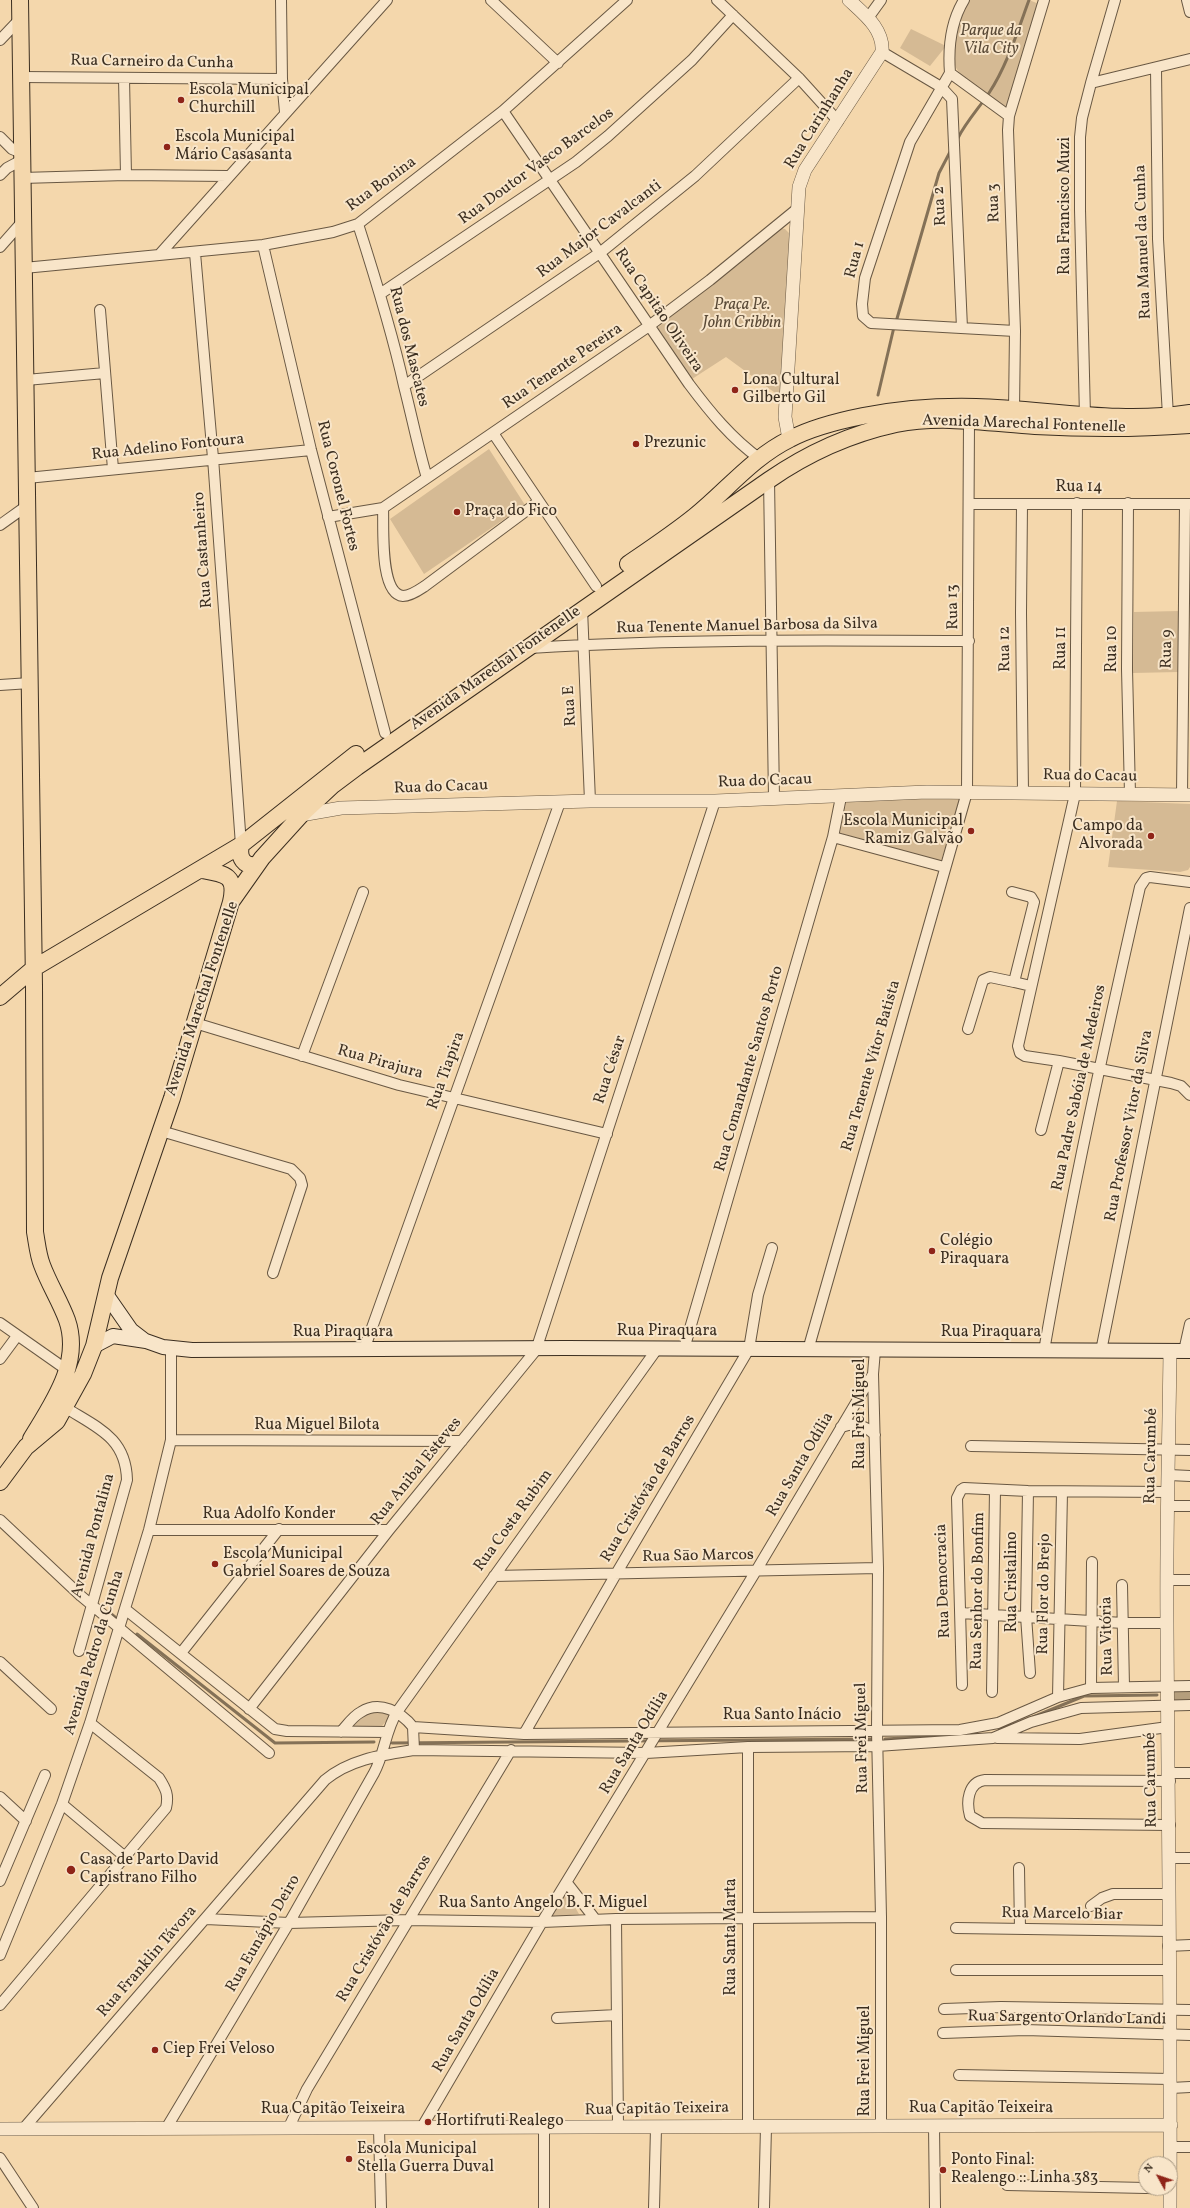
<!DOCTYPE html>
<html>
<head>
<meta charset="utf-8">
<style>
	body { margin:0 }
	#map { position:relative; width:1190px; height:2208px; overflow:hidden; background:#f4d7ac; font-family:Vollkorn,serif }
	canvas { display:block }
	.north { position:absolute; left:1138px; top:2156px; width:40px; height:40px; box-sizing:border-box; background:#f8e5c9; border:1px solid #ac9c85; border-radius:50%; rotate:310deg; font-size:11px; font-weight:700; line-height:16px; text-align:center; color:#3b2e20 }
	.north::after { content:''; display:block; margin:auto; width:14px; height:18px; background:#8f2418; clip-path:polygon(50% 0,100% 100%,50% 72%,0 100%) }
</style>
</head>
<body>
<div id="map">
<canvas width="1190" height="2208"></canvas>
<div class="north">N</div>
</div>
<script>
const ctx = document.querySelector('canvas').getContext('2d');
ctx.lineJoin = 'round';
function fillPath(path, color) { ctx.fillStyle = color; ctx.fill(path, 'evenodd'); }
function trace(path, color, width, dash) { ctx.strokeStyle = color; ctx.lineWidth = width; ctx.lineCap = dash ? 'butt' : 'round'; ctx.setLineDash(dash || []); ctx.stroke(path); }
function label(font, color, halo, rows, align = 'center') {
  ctx.font = font + ' Vollkorn,serif'; ctx.lineWidth = 4; ctx.setLineDash([]); ctx.textBaseline = 'middle'; ctx.strokeStyle = halo; ctx.fillStyle = color; for (const [text, x, y, turn = 0] of rows) {
    ctx.save(); ctx.translate(x, y); ctx.rotate((+turn || 0) * Math.PI / 180); ctx.textAlign = isNaN(turn) ? turn : align; if (halo) ctx.strokeText(text, 0, 0); ctx.fillText(text, 0, 0); ctx.restore();
  }
}
fillPath(new Path2D(`
	M 966,0 L 1029,0 L 1039,4 L 1007,112 C 993,101 961,82 955,65 C 947,45 957,18 966,0 Z
	M 911,29 L 946,46 L 930,66 L 900,48 Z
	M 776,227 L 785,229 L 792,236 L 782,398 L 726,357 L 692,379 L 655,330 Z
	M 489,449 L 525,505 L 424,574 L 390,519 Z
	M 1179,611 L 1178,672 L 1133,673 L 1134,612 Z
	M 961,796 L 941,861 L 840,833 L 847,799 Z
	M 1117,801 L 1190,804 L 1190,867 L 1188,870 L 1180,872 L 1108,867 Z
	M 379,1710 L 392,1714 L 382,1726 L 352,1728 C 358,1717 366,1711 379,1710 Z
	M 566,1892 L 579,1914 L 552,1917 Z`), '#d5ba94');
trace(new Path2D(`
	M 958,138 C 966,122 979,108 989,93 C 1007,66 1018,30 1029,0
	M 896,322 L 939,173 L 951,150
	M 878,395 L 894,327
	M 110,1613 L 115,1617
	M 137,1634 L 275,1743 L 374,1742
	M 1033,1717 L 1084,1696 L 1157,1695
	M 885,1739 L 977,1734
	M 392,1743 L 871,1739`), '#847157', 3);
trace(new Path2D(`
	M 1173,1694 L 1190,1694`), '#b59e7c', 17);
const minor = new Path2D(`
	M 281,0 L 282,79 L 285,112
	M 491,0 L 558,63
	M 717,0 L 799,78 L 838,121
	M 1187,0 L 1190,12
	M 868,18 L 881,0
	M 0,40 L 20,19
	M 882,52 L 941,87 L 952,99 L 962,328
	M 1156,68 L 1158,239 L 1168,416
	M 950,73 L 910,142 L 865,278 L 862,304 L 863,316 L 871,323 L 1015,331
	M 950,73 C 948,48 950,23 964,0
	M 950,73 L 1009,116
	M 21,77 L 282,79
	M 124,78 L 126,175
	M 1091,83 L 1190,59
	M 503,111 L 689,384 C 710,412 731,438 760,459
	M 0,137 L 12,149 L 22,153
	M 0,175 L 7,168 L 22,160
	M 22,178 L 126,175 L 228,176
	M 358,224 C 375,277 392,331 404,386 C 412,417 418,448 427,478
	M 263,245 L 311,450 L 385,733
	M 0,247 L 23,221
	M 195,253 L 213,458 L 241,845
	M 159,255 L 387,0
	M 24,268 L 263,245 L 333,232 L 358,224 L 503,111 L 627,0
	M 380,294 L 576,162 L 608,136 L 692,60 L 733,15
	M 100,310 L 113,469
	M 26,380 L 105,373
	M 404,386 L 601,252 L 695,176 L 799,78
	M 1014,410 L 1015,331 L 1008,130 L 1009,116 L 1044,0
	M 1085,416 L 1080,210 L 1080,137 L 1082,118 L 1091,83 L 1115,0
	M 493,433 L 596,586
	M 27,478 L 311,450
	M 769,480 L 774,798
	M 1128,503 L 1127,669 L 1130,794
	M 969,504 L 1190,504
	M 1022,504 L 1021,613 L 1023,793
	M 383,508 C 384,526 379,594 403,596 C 411,596 419,590 425,586 L 538,502
	M 328,517 L 383,508 L 649,326 L 710,280 L 797,209
	M 0,525 L 28,505
	M 582,609 L 590,801
	M 530,648 C 676,639 823,640 969,641
	M 0,685 L 30,683
	M 1182,795 L 1185,504
	M 833,837 L 944,867
	M 1012,892 L 1031,897 L 1034,902 L 1014,982 L 1031,986
	M 195,1023 L 399,1085 L 607,1134
	M 968,1029 L 983,980 L 990,977 L 1014,982
	M 302,1056 L 363,892
	M 1059,1061 L 1171,1083 L 1181,1086 L 1190,1095
	M 1041,1130 L 1059,1061 L 1025,1056 L 1020,1053 L 1018,1046 L 1075,794 L 1077,503
	M 161,1131 L 291,1169 L 300,1178 L 302,1185 L 273,1273
	M 0,1323 L 67,1370
	M 684,1349 L 833,837 L 841,797
	M 364,1350 L 560,802
	M 808,1350 L 967,792 L 969,422
	M 875,1350 L 873,1374 L 878,1568 L 877,1731 L 881,1917 L 881,2125
	M 1044,1351 C 1071,1195 1105,1041 1140,887 L 1146,878 L 1150,877 L 1190,882
	M 1101,1351 L 1190,908
	M 1184,1351 L 1190,1324
	M 0,1359 L 17,1336
	M 66,1408 C 98,1428 126,1438 127,1480 L 79,1651
	M 841,1427 C 856,1422 863,1424 875,1435
	M 171,1440 L 462,1441
	M 971,1446 L 1190,1450
	M 1169,1475 L 1190,1476
	M 1028,1491 L 1026,1616 L 1030,1673
	M 1168,1506 L 1190,1506
	M 0,1520 L 81,1596 L 269,1753
	M 149,1530 L 389,1530
	M 494,1576 L 878,1568
	M 1167,1580 L 1190,1580
	M 1122,1585 L 1124,1687
	M 125,1609 L 275,1729 L 287,1731 L 387,1732
	M 961,1613 L 1123,1623 L 1167,1623
	M 181,1653 L 279,1529
	M 0,1662 L 51,1709
	M 962,1685 L 957,1498 L 961,1490 L 964,1488 L 1028,1491 L 1168,1492
	M 1091,1688 L 1092,1562
	M 992,1692 L 995,1490
	M 1058,1697 L 1062,1492
	M 249,1709 L 389,1530 L 536,1350 L 715,801
	M 413,1727 L 524,1734 L 960,1730 L 998,1723 L 1058,1697 L 1091,1688 L 1190,1686
	M 413,1727 L 414,1750
	M 341,1732 C 347,1725 353,1716 361,1712 C 380,1700 401,1712 413,1727
	M 524,1734 L 616,1574 L 749,1349 L 758,1295 L 772,1248
	M 997,1738 L 1080,1739 L 1168,1727
	M 748,1747 L 748,2126
	M 1170,1773 L 1190,1773
	M 1170,1781 L 985,1780 C 968,1782 966,1802 970,1816 L 982,1823 L 1170,1825
	M 0,1797 L 26,1821
	M 62,1804 L 124,1856
	M 1170,1858 L 1190,1858
	M 1019,1868 L 1020,1929
	M 0,1881 L 45,1775
	M 567,1883 L 595,1919
	M 1091,1906 L 1102,1898 L 1113,1894 L 1168,1894
	M 206,1919 L 289,1923 L 407,1920 L 542,1922 L 616,1919 L 881,1917
	M 616,1919 L 618,2127
	M 956,1928 L 1168,1931
	M 1168,1946 L 1190,1945
	M 0,1955 L 62,1804 L 90,1723 L 149,1530 L 171,1440 L 171,1348
	M 956,1970 L 1168,1970
	M 0,2005 L 166,1808 C 169,1795 166,1789 159,1778 L 90,1723
	M 944,2009 L 1001,2007 L 1190,2010
	M 557,2018 L 617,2015
	M 943,2033 L 1025,2030 L 1190,2035
	M 959,2075 L 1171,2079
	M 1171,2088 L 1190,2087
	M 934,2126 L 935,2208
	M 167,2127 L 289,1923 L 374,1773 C 385,1753 385,1731 397,1712 L 657,1349
	M 289,2127 L 307,2089 L 511,1750
	M 422,2127 L 542,1922 L 756,1571 L 873,1374
	M 24,2128 L 325,1780 C 350,1759 382,1755 414,1750 L 646,1753 L 748,1747 L 877,1746 L 993,1738 L 1031,1722 L 1081,1708 L 1190,1705
	M 379,2128 L 381,2208
	M 1171,2147 L 1190,2147
	M 0,2158 L 33,2208
	M 1007,2185 L 1146,2188
	M 1148,2188 L 1170,2189
	M 544,2208 L 544,2128
	M 654,2208 L 656,2128
	M 764,2208 L 766,2127`);
const tertiary = new Path2D(`
	M 789,439 L 785,417 L 799,187 L 805,170 L 882,52 C 884,29 864,14 849,0
	M 301,815 L 341,808 L 590,801 L 715,801 L 927,792 L 1190,795
	M 1170,1351 C 1169,1442 1166,1532 1167,1623 C 1168,1818 1171,2013 1170,2208
	M 0,2129 L 1171,2125`);
const secondary = new Path2D(`
	M 106,1294 L 131,1330 L 144,1340
	M 94,1346 L 113,1336 L 146,1341 L 163,1347 L 192,1350 L 566,1348 L 1190,1351`);
const primary = new Path2D(`
	M 20,0 L 34,985 L 35,1232 C 37,1243 38,1255 42,1265 C 49,1284 60,1301 67,1320 C 82,1363 52,1404 31,1439
	M 628,564 C 650,549 674,533 695,516 C 726,491 753,457 790,439 C 813,427 838,421 863,416 C 900,409 938,406 976,407 C 1047,409 1118,424 1190,413
	M 241,845 C 238,858 244,867 257,865
	M 202,870 C 225,874 237,875 231,902
	M 0,997 L 34,968 L 241,845 L 356,754
	M 0,1482 L 26,1447 L 57,1421 L 83,1374 L 94,1346 L 110,1278 L 172,1098 L 231,902 L 262,858 L 301,815 L 333,785 L 357,767 L 769,480 C 808,453 850,434 896,424 C 941,415 990,423 1035,426 C 1087,429 1138,429 1190,425`);
trace(minor, '#695843', 12);
trace(tertiary, '#695843', 14);
trace(secondary, '#3b2e20', 16);
trace(primary, '#3b2e20', 18);
trace(minor, '#f8e5c9', 10);
trace(tertiary, '#f8e5c9', 13);
trace(secondary, '#f8e5c9', 14);
trace(primary, '#f4d7ac', 16);
for (const [x, y, r, color] of [
	[181,100,4,"#8f2418"],
	[167,147,4,"#8f2418"],
	[735,390,4,"#8f2418"],
	[636,444,4,"#8f2418"],
	[457,512,4,"#8f2418"],
	[971,831,4,"#8f2418"],
	[1151,836,4,"#8f2418"],
	[932,1251,4,"#8f2418"],
	[215,1564,4,"#8f2418"],
	[71,1870,5,"#8f2418"],
	[155,2050,4,"#8f2418"],
	[428,2122,4,"#8f2418"],
	[349,2159,4,"#8f2418"],
	[943,2170,4,"#8f2418"]
]) { const dot = new Path2D(); dot.arc(x, y, r, 0, 2 * Math.PI); ctx.fillStyle = color; ctx.fill(dot); trace(dot, '#f8e5c9', 1.5); }
label('italic 16px', '#5a4a37', '#f8e5c9', [
	["Parque da",991,32],
	["Vila City",991,50],
	["Praça Pe.",742,306],
	["John Cribbin",742,324]
]);
label('16px', '#3b2e20', '#f8e5c9', [
	["Rua Carneiro da Cunha",152,63,1],
	["Rua Carinhanha",820,119,-58],
	["Rua Doutor Vasco Barcelos",537,167,-36],
	["Rua Bonina",382,185,-36],
	["Rua 3",995,203,-92],
	["Rua 2",941,206,-93],
	["Rua Francisco Muzi",1066,206,-90],
	["Rua Major Cavalcanti",600,230,-37],
	["Rua Manuel da Cunha",1144,242,-92],
	["Rua 1",856,260,-75],
	["Rua Capitão Oliveira",658,311,56],
	["Rua dos Mascates",408,347,76],
	["Rua Tenente Pereira",563,367,-34],
	["Avenida Marechal Fontenelle",1024,425,2],
	["Rua Adelino Fontoura",168,448,-6],
	["Rua Coronel Fortes",337,486,76],
	["Rua 14",1079,488],
	["Rua Castanheiro",204,550,-94],
	["Rua 13",954,607,-91],
	["Rua Tenente Manuel Barbosa da Silva",747,627,-1],
	["Rua 11",1062,648,-90],
	["Rua 12",1006,649,-91],
	["Rua 10",1113,649,-90],
	["Rua 9",1168,649,-89],
	["Avenida Marechal Fontenelle",496,669,-35],
	["Rua E",571,706,-93],
	["Rua do Cacau",1090,777,1],
	["Rua do Cacau",765,782,-2],
	["Rua do Cacau",441,788,-2],
	["Avenida Marechal Fontenelle",203,999,-72],
	["Rua Pirajura",380,1063,16],
	["Rua Tenente Vítor Batista",872,1066,-74],
	["Rua Comandante Santos Porto",750,1069,-74],
	["Rua César",611,1070,-72],
	["Rua Tiapira",447,1071,-70],
	["Rua Padre Sabóia de Medeiros",1080,1088,-78],
	["Rua Professor Vitor da Silva",1130,1126,-79],
	["Rua Piraquara",667,1332],
	["Rua Piraquara",343,1333],
	["Rua Piraquara",991,1333],
	["Rua Frei Miguel",861,1414,-90],
	["Rua Miguel Bilota",317,1426],
	["Rua Carumbé",1152,1456,-89],
	["Rua Santa Odília",801,1465,-60],
	["Rua Anibal Esteves",417,1472,-51],
	["Rua Cristóvão de Barros",649,1489,-59],
	["Rua Adolfo Konder",269,1515],
	["Rua Costa Rubim",514,1521,-54],
	["Avenida Pontalina",94,1536,-75],
	["Rua Sāo Marcos",698,1557,-1],
	["Rua Democracia",944,1581,-92],
	["Rua Cristalino",1013,1582,-90],
	["Rua Senhor do Bonfim",979,1591,-89],
	["Rua Flor do Brejo",1045,1594,-89],
	["Rua Vitória",1108,1636,-91],
	["Avenida Pedro da Cunha",95,1653,-73],
	["Rua Santo Inácio",782,1716],
	["Rua Frei Miguel",863,1738,-91],
	["Rua Santa Odília",635,1743,-59],
	["Rua Carumbé",1152,1780,-91],
	["Rua Santo Angelo B. F. Miguel",543,1904],
	["Rua Marcelo Biar",1062,1915,1],
	["Rua Cristóvão de Barros",385,1929,-59],
	["Rua Eunápio Deiro",264,1934,-60],
	["Rua Santa Marta",732,1937,-90],
	["Rua Franklin Távora",148,1962,-49],
	["Rua Sargento Orlando Landi",1067,2019,1],
	["Rua Santa Odília",467,2021,-60],
	["Rua Frei Miguel",866,2061,-90],
	["Rua Capitão Teixeira",981,2109],
	["Rua Capitão Teixeira",333,2110],
	["Rua Capitão Teixeira",657,2110,-1]
]);
label('16px', '#3b2e20', '#f8e5c9', [
	["Escola Municipal",189,91],
	["Churchill",189,109],
	["Escola Municipal",175,138],
	["Mário Casasanta",175,156],
	["Lona Cultural",743,381],
	["Gilberto Gil",743,399],
	["Prezunic",644,444],
	["Praça do Fico",465,512],
	["Escola Municipal",963,822,"right"],
	["Ramiz Galvão",963,840,"right"],
	["Campo da",1143,827,"right"],
	["Alvorada",1143,845,"right"],
	["Colégio",940,1242],
	["Piraquara",940,1260],
	["Escola Municipal",223,1555],
	["Gabriel Soares de Souza",223,1573],
	["Casa de Parto David",80,1861],
	["Capistrano Filho",80,1879],
	["Ciep Frei Veloso",163,2050],
	["Hortifruti Realego",436,2122],
	["Escola Municipal",357,2150],
	["Stella Guerra Duval",357,2168],
	["Ponto Final:",951,2161],
	["Realengo :: Linha 383",951,2179]
], 'left');
</script>
</body>
</html>
